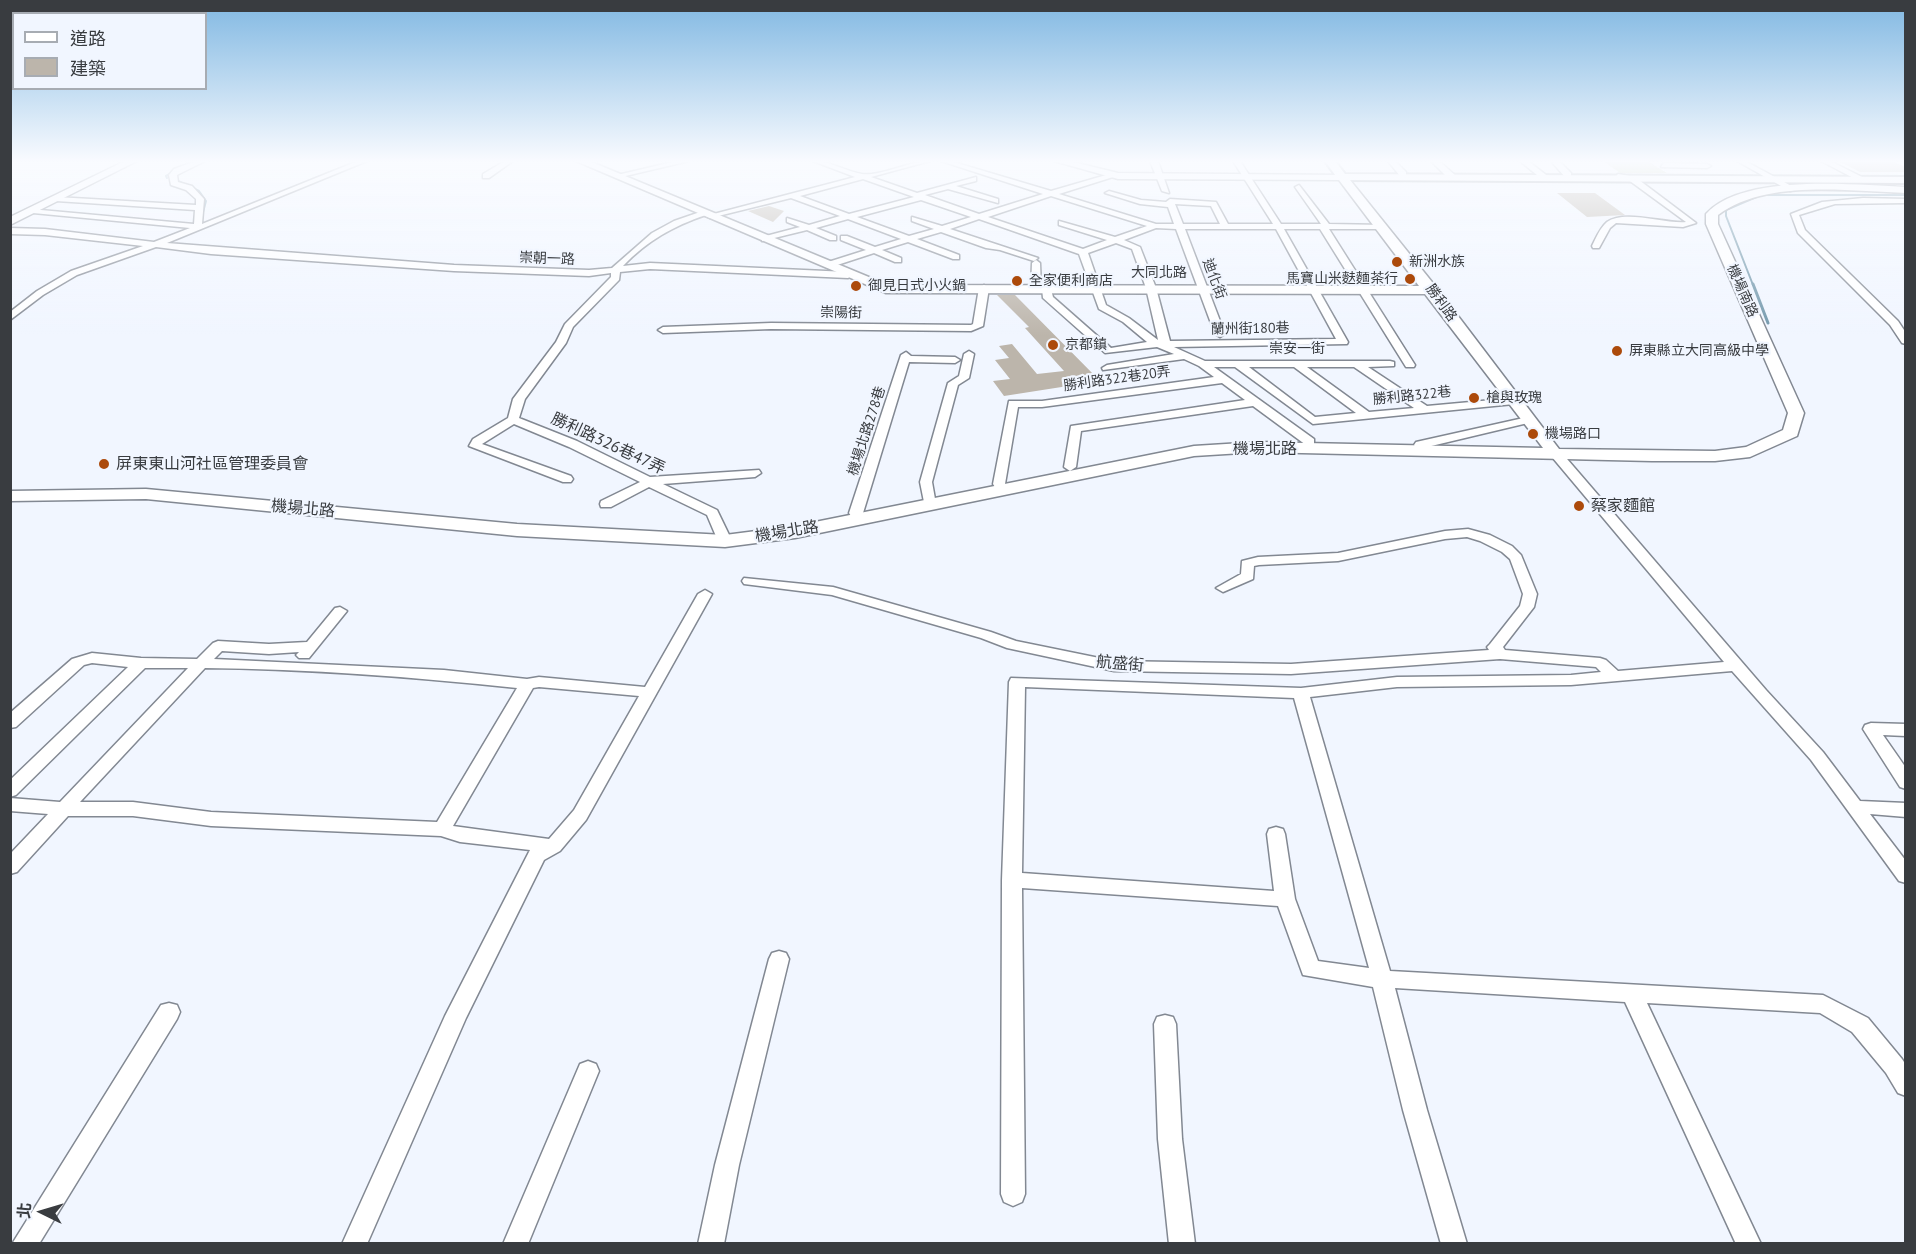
<!DOCTYPE html>
<html>
<head>
<meta charset="utf-8">
<style>
	body { margin:0 }
	#map { position:relative; width:1916px; height:1254px; overflow:hidden; background:#f1f6ff; font-family:"PT Sans","Noto Sans TC",sans-serif }
	canvas { display:block }
	.frame { position:absolute; inset:0; border:12px solid #393c40; pointer-events:none }
	.legend { position:absolute; left:12px; top:12px; width:195px; height:78px; box-sizing:border-box; background:#f1f6ff; border:2px solid #a7acb3; margin:0; padding:8px 10px; list-style:none; font-size:18px; color:#393c40 }
	.legend li { display:flex; align-items:center; gap:12px; height:30px }
	.legend b { width:30px; border:2px solid #a7acb3 }
	.north { position:absolute; left:12px; top:1182px; width:60px; height:60px; -webkit-text-stroke:4px #f1f6ff; paint-order:stroke; rotate:275deg; font-size:16px; font-weight:700; line-height:24px; text-align:center; color:#393c40 }
	.north::after { content:''; display:block; margin:auto; width:21px; height:27px; background:#393c40; clip-path:polygon(50% 0,100% 100%,50% 72%,0 100%) }
</style>
</head>
<body>
<div id="map">
<canvas width="1916" height="1254"></canvas>
<div class="frame"></div>
<ul class="legend">
<li><b style="height:8px;background:#fff"></b>道路</li>
<li><b style="height:16px;background:#bcb5ab"></b>建築</li>
</ul>
<div class="north">北</div>
</div>
<script>
const ctx = document.querySelector('canvas').getContext('2d');
ctx.lineJoin = 'round';
function fillPath(path, color) { ctx.fillStyle = color; ctx.fill(path, 'evenodd'); }
function trace(path, color, width, dash) { ctx.strokeStyle = color; ctx.lineWidth = width; ctx.lineCap = dash ? 'butt' : 'round'; ctx.setLineDash(dash || []); ctx.stroke(path); }
function label(font, color, halo, rows, align = 'center') {
  ctx.font = font + ' "PT Sans","Noto Sans TC",sans-serif'; ctx.lineWidth = 4.5; ctx.setLineDash([]); ctx.textBaseline = 'middle'; ctx.strokeStyle = halo; ctx.fillStyle = color; for (const [text, x, y, turn = 0] of rows) {
    ctx.save(); ctx.translate(x, y); ctx.rotate((+turn || 0) * Math.PI / 180); ctx.textAlign = isNaN(turn) ? turn : align; if (halo) ctx.strokeText(text, 0, 0); ctx.fillText(text, 0, 0); ctx.restore();
  }
}
fillPath(new Path2D(`
	M 1603,161 L 1647,161 L 1667,173 L 1620,173 Z`), '#bfc89e');
trace(new Path2D(`
	M 167,178 L 166,176 L 194,161
	M 176,180 L 199,191 L 206,201 L 201,220
	M 1753,285 L 1726,216 L 1726,210 L 1761,195 L 1906,195`), '#7096aa', 2);
trace(new Path2D(`
	M 1753,284 L 1768,323`), '#7096aa', 3);
fillPath(new Path2D(`
	M 1838,161 L 1892,161 L 1905,167 L 1905,172 L 1860,172 Z
	M 1557,193 L 1595,193 L 1625,215 L 1587,217 Z
	M 769,206 L 784,211 L 773,222 L 748,211 Z
	M 997,295 L 1015,295 L 1100,381 L 1004,396 L 993,381 L 1010,379 L 995,360 L 1009,358 L 999,346 L 1012,344 L 1037,374 L 1064,371 L 1025,328 L 1029,327 Z`), '#bcb5ab');
const street = new Path2D(`
	M 196,161 L 205,161 L 177,175 L 178,182 L 192,186 L 204,199 L 202,224 L 358,161 L 367,161 L 167,243 L 454,265 L 589,270 L 612,268 L 652,233 L 674,221 L 703,211 L 706,211 L 706,215 C 673,226 647,241 623,266 L 650,263 L 848,272 L 853,275 L 848,278 L 650,269 L 620,272 L 619,280 L 573,327 L 566,343 L 525,399 L 519,418 L 577,441 L 650,477 L 759,470 L 761,473 L 755,477 L 663,484 L 717,510 L 732,541 L 725,545 L 718,541 L 707,515 L 649,487 L 611,507 L 601,507 L 600,504 L 601,501 L 640,482 L 569,447 L 514,424 L 482,444 L 571,476 L 573,479 L 571,482 L 563,482 L 469,446 L 473,439 L 508,418 L 513,399 L 556,342 L 565,324 L 611,277 L 611,273 L 589,276 L 454,271 L 211,254 L 156,247 L 77,275 L 43,295 L 10,320 L 10,312 L 37,291 L 71,271 L 143,246 L 45,235 L 10,234 L 10,228 L 45,229 L 154,242 L 190,228 L 33,213 L 29,211 L 30,209 L 194,224 L 195,210 L 56,201 L 52,199 L 56,197 L 196,205 L 196,199 L 186,190 L 171,185 L 169,175 L 174,169 Z
	M 505,161 L 513,161 L 489,178 L 483,178 L 483,174 Z
	M 677,161 L 689,161 L 617,178 L 613,176 Z
	M 813,161 C 830,161 845,171 862,174 C 878,177 910,161 930,161 L 871,177 L 917,193 L 976,177 L 976,181 L 956,186 L 998,199 L 998,203 L 948,189 L 925,195 L 979,214 L 1043,194 L 941,161 L 950,161 L 1051,191 L 1113,173 L 1113,177 L 1059,194 L 1156,224 L 1174,224 L 1168,207 L 1140,204 L 1105,193 L 1109,191 L 1141,200 L 1166,202 L 1170,199 L 1216,202 L 1228,224 L 1273,224 L 1233,161 L 1240,161 L 1281,224 L 1321,224 L 1295,187 L 1299,185 L 1329,224 L 1385,225 L 1385,229 L 1329,229 L 1415,365 L 1414,367 L 1406,367 L 1320,229 L 1284,229 L 1348,342 L 1347,344 L 1174,347 L 1205,361 L 1390,361 L 1394,362 L 1394,366 L 1368,367 L 1427,406 L 1514,398 L 1520,401 L 1514,404 L 1313,424 L 1235,367 L 1214,367 L 1314,439 L 1314,445 L 1306,445 L 1253,406 L 1081,431 L 1076,467 L 1070,471 L 1064,467 L 1071,426 L 1245,400 L 1222,383 L 1042,407 L 1018,407 L 1005,484 L 1003,487 L 995,487 L 993,484 L 1009,401 L 1042,401 L 1214,377 L 1199,366 L 1184,359 L 1103,370 L 1102,368 L 1107,365 L 1174,354 L 1157,347 L 1105,353 L 1043,298 L 1042,288 L 1050,286 L 1053,297 L 1111,348 L 1147,342 L 1123,322 L 1099,309 L 1079,254 L 979,219 L 950,229 L 1038,258 L 1034,261 L 1000,250 L 986,248 L 941,232 L 917,239 L 959,255 L 959,259 L 953,259 L 908,242 L 882,250 L 901,258 L 901,262 L 895,262 L 874,253 L 828,268 L 824,265 L 825,263 L 866,250 L 841,240 L 841,236 L 847,236 L 875,247 L 901,239 L 848,219 L 816,228 L 836,236 L 836,240 L 830,240 L 807,230 L 762,241 L 762,237 L 800,227 L 787,222 L 787,218 L 809,225 L 840,216 L 791,198 L 710,218 L 706,216 L 855,177 ZM 863,179 L 914,197 L 849,214 L 800,196 ZM 1051,196 L 1147,226 L 1115,237 L 1059,221 L 1059,225 L 1107,240 L 1083,249 L 988,217 ZM 921,200 L 971,217 L 942,226 L 912,217 L 912,221 L 934,229 L 909,236 L 857,217 ZM 1175,204 L 1211,206 L 1220,224 L 1183,224 ZM 1156,228 L 1176,229 L 1215,334 L 1220,337 L 1225,334 L 1185,229 L 1276,229 L 1336,339 L 1170,341 L 1156,288 L 1140,247 L 1124,240 ZM 1116,243 L 1132,249 L 1146,288 L 1158,340 L 1129,318 L 1106,305 L 1088,253 ZM 1249,367 L 1294,367 L 1356,413 L 1315,417 ZM 1307,367 L 1354,367 L 1414,408 L 1369,412 Z
	M 1150,161 L 1158,161 L 1169,193 L 1162,191 Z
	M 1388,161 L 1395,161 L 1406,172 L 1406,176 L 1400,176 Z
	M 1431,161 L 1439,161 L 1456,176 L 1456,180 L 1450,180 Z
	M 1520,161 L 1528,161 L 1550,178 L 1543,180 Z
	M 1551,161 L 1559,161 L 1571,173 L 1571,177 L 1565,177 Z
	M 1737,161 L 1745,161 L 1797,189 L 1790,191 Z
	M 1821,161 L 1830,161 L 1868,180 L 1861,182 Z
	M 1664,163 L 1707,164 L 1711,166 L 1707,168 L 1661,167 Z
	M 1618,174 L 1635,177 L 1696,223 L 1683,227 L 1616,223 L 1610,228 L 1599,248 L 1593,248 L 1592,246 C 1596,238 1600,228 1607,222 C 1624,209 1665,224 1686,222 L 1630,181 L 1615,178 Z
	M 1863,198 L 1906,199 L 1906,203 L 1835,204 L 1799,215 L 1805,230 L 1898,321 L 1906,333 L 1906,344 L 1902,343 L 1890,325 L 1798,233 L 1791,214 L 1822,202 Z
	M 1036,260 L 1040,263 L 1041,288 L 1036,291 L 1031,288 L 1032,263 Z
	M 984,285 L 989,288 L 983,326 L 971,331 L 771,329 L 663,333 L 658,330 L 663,327 L 771,323 L 971,325 L 973,324 L 979,288 Z
	M 969,351 L 974,354 L 969,378 L 958,385 L 932,482 L 935,499 L 934,502 L 924,502 L 920,482 L 948,383 L 959,376 L 964,354 Z
	M 906,352 L 911,356 L 955,357 L 960,360 L 955,363 L 909,362 L 863,513 L 861,516 L 851,516 L 849,513 L 901,355 Z
	M 1528,417 L 1534,420 L 1532,422 L 1427,447 L 1430,452 L 1428,455 L 1420,455 L 1414,445 L 1416,442 Z
	M 1551,444 L 1555,445 L 1766,690 L 1823,752 L 1860,801 L 1906,803 L 1906,817 L 1870,814 L 1906,861 L 1906,883 L 1899,881 L 1811,760 L 1732,671 L 1571,685 L 1397,687 L 1310,697 L 1390,971 L 1823,995 L 1868,1018 L 1902,1059 L 1906,1065 L 1906,1096 L 1898,1093 L 1886,1073 L 1852,1032 L 1820,1013 L 1647,1003 L 1761,1244 L 1736,1244 L 1625,1002 L 1395,988 L 1427,1110 L 1467,1244 L 1441,1244 L 1403,1110 L 1373,987 L 1303,975 L 1278,906 L 1022,888 L 1025,1194 L 1022,1202 L 1013,1206 L 1004,1202 L 1001,1194 L 1002,880 L 1009,682 L 1011,678 L 1301,688 L 1397,677 L 1571,675 L 1601,672 L 1596,667 L 1500,659 L 1291,674 L 1114,671 L 1007,648 L 981,638 L 832,595 L 744,584 L 742,581 L 744,578 L 833,587 L 991,632 L 1016,641 L 1114,661 L 1291,664 L 1489,650 L 1487,647 L 1490,644 L 1520,606 L 1523,594 L 1510,559 L 1502,552 L 1480,541 L 1467,537 L 1445,539 L 1338,561 L 1259,565 L 1254,566 L 1253,579 L 1223,592 L 1216,588 L 1241,574 L 1242,561 L 1258,557 L 1338,553 L 1445,531 L 1468,529 L 1490,535 L 1512,546 L 1521,555 L 1537,594 L 1534,607 L 1503,647 L 1505,650 L 1600,658 L 1606,660 L 1618,671 L 1724,662 L 1547,451 L 1547,445 ZM 1025,687 L 1294,698 L 1369,968 L 1318,961 L 1295,899 L 1285,834 L 1283,829 L 1276,827 L 1269,829 L 1267,834 L 1274,891 L 1022,873 Z
	M 705,590 L 712,594 L 586,820 L 560,851 L 544,860 L 466,1018 L 367,1244 L 342,1244 L 445,1016 L 530,850 L 460,842 L 441,836 L 211,826 L 133,816 L 68,816 L 17,872 L 10,874 L 10,854 L 48,814 L 10,811 L 10,798 L 60,802 L 188,668 L 145,668 L 16,795 L 10,797 L 10,780 L 128,667 L 92,663 L 84,665 L 16,727 L 10,728 L 10,713 L 72,659 L 92,653 L 141,658 L 197,659 L 213,643 L 218,641 L 269,644 L 307,642 L 335,608 L 340,607 L 347,611 L 309,658 L 299,658 L 296,655 L 299,652 L 269,654 L 222,651 L 214,659 L 444,670 L 527,679 L 539,677 L 645,687 L 698,594 ZM 205,668 C 309,669 413,677 517,688 L 437,822 L 211,812 L 133,802 L 80,802 ZM 539,687 L 639,696 L 574,810 L 549,839 L 453,826 L 533,688 Z
	M 1871,723 L 1906,724 L 1906,736 L 1883,735 L 1906,768 L 1906,789 L 1900,787 L 1863,729 L 1865,725 Z
	M 779,951 L 786,953 L 789,959 L 739,1165 L 724,1244 L 698,1244 L 715,1165 L 769,959 L 772,953 Z
	M 169,1003 L 177,1005 L 180,1012 L 177,1019 L 39,1244 L 12,1244 L 161,1005 Z
	M 1165,1015 L 1173,1017 L 1176,1024 L 1182,1139 L 1195,1244 L 1169,1244 L 1158,1139 L 1154,1024 L 1157,1017 Z
	M 588,1061 L 596,1064 L 599,1071 L 528,1244 L 503,1244 L 580,1064 Z`);
const secondary = new Path2D(`
	M 125,161 L 137,161 L 10,225 L 10,217 Z
	M 576,161 L 589,161 L 888,285 L 1419,286 L 1339,180 L 1118,179 L 1054,161 L 1069,161 L 1118,173 L 1346,175 L 1436,287 L 1559,449 L 1715,451 L 1746,447 L 1783,430 L 1788,413 L 1706,224 L 1706,214 C 1743,173 1854,185 1906,187 L 1906,193 C 1848,191 1766,179 1718,215 L 1718,224 L 1804,413 L 1797,436 L 1750,457 L 1715,461 L 1652,461 L 1258,452 L 1194,456 L 795,538 L 725,547 L 517,536 L 146,499 L 10,501 L 10,491 L 146,489 L 517,524 L 725,535 L 795,526 L 1194,446 L 1258,442 L 1543,448 L 1425,294 L 886,293 Z`);
const primary = new Path2D(`
	M 1325,161 L 1335,161 L 1345,174 L 1906,177 L 1906,183 L 1342,180 L 1338,179 Z`);
trace(street, '#828892', 3);
trace(secondary, '#828892', 3);
trace(primary, '#828892', 4);
fillPath(street, '#fff');
fillPath(secondary, '#fff');
fillPath(primary, '#fff');
const sky = ctx.createLinearGradient(0, 0, 0, 336);
sky.addColorStop(0, '#81b8e2');
sky.addColorStop(0.48, '#f9fbff');
sky.addColorStop(1, '#f9fbff00');
ctx.fillStyle = sky;
ctx.fillRect(0, 0, 1916, 336);
for (const [x, y, r, color] of [
	[1397,262,6,"#ac4a0b"],
	[1410,279,6,"#ac4a0b"],
	[1017,281,6,"#ac4a0b"],
	[856,286,6,"#ac4a0b"],
	[1053,345,6,"#ac4a0b"],
	[1617,351,6,"#ac4a0b"],
	[1474,398,6,"#ac4a0b"],
	[1533,434,6,"#ac4a0b"],
	[104,464,6,"#ac4a0b"],
	[1579,506,6,"#ac4a0b"]
]) { const dot = new Path2D(); dot.arc(x, y, r, 0, 2 * Math.PI); ctx.fillStyle = color; ctx.fill(dot); trace(dot, '#f1f6ff', 2); }
label('14px', '#393c40', '#f1f6ff', [
	["崇朝一路",547,259,2],
	["大同北路",1159,273],
	["迪化街",1214,279,69],
	["機場南路",1742,291,66],
	["勝利路",1441,303,54],
	["崇陽街",841,313,1],
	["蘭州街180巷",1250,329,-1],
	["崇安一街",1297,349],
	["勝利路322巷20弄",1117,379,-8],
	["勝利路322巷",1412,396,-6],
	["機場北路278巷",867,431,-72]
]);
label('14px', '#393c40', '#f1f6ff', [
	["新洲水族",1409,262],
	["馬寶山米麩麵茶行",1398,279,"right"],
	["全家便利商店",1029,281],
	["御見日式小火鍋",868,286],
	["京都鎮",1065,345],
	["屏東縣立大同高級中學",1629,351],
	["槍與玫瑰",1486,398],
	["機場路口",1545,434]
], 'left');
label('16px', '#393c40', '#f1f6ff', [
	["勝利路326巷47弄",608,444,25],
	["機場北路",1265,449],
	["機場北路",303,509,5],
	["機場北路",787,532,-9],
	["航盛街",1120,664,5]
]);
label('16px', '#393c40', '#f1f6ff', [
	["屏東東山河社區管理委員會",116,464],
	["蔡家麵館",1591,506]
], 'left');
</script>
</body>
</html>
